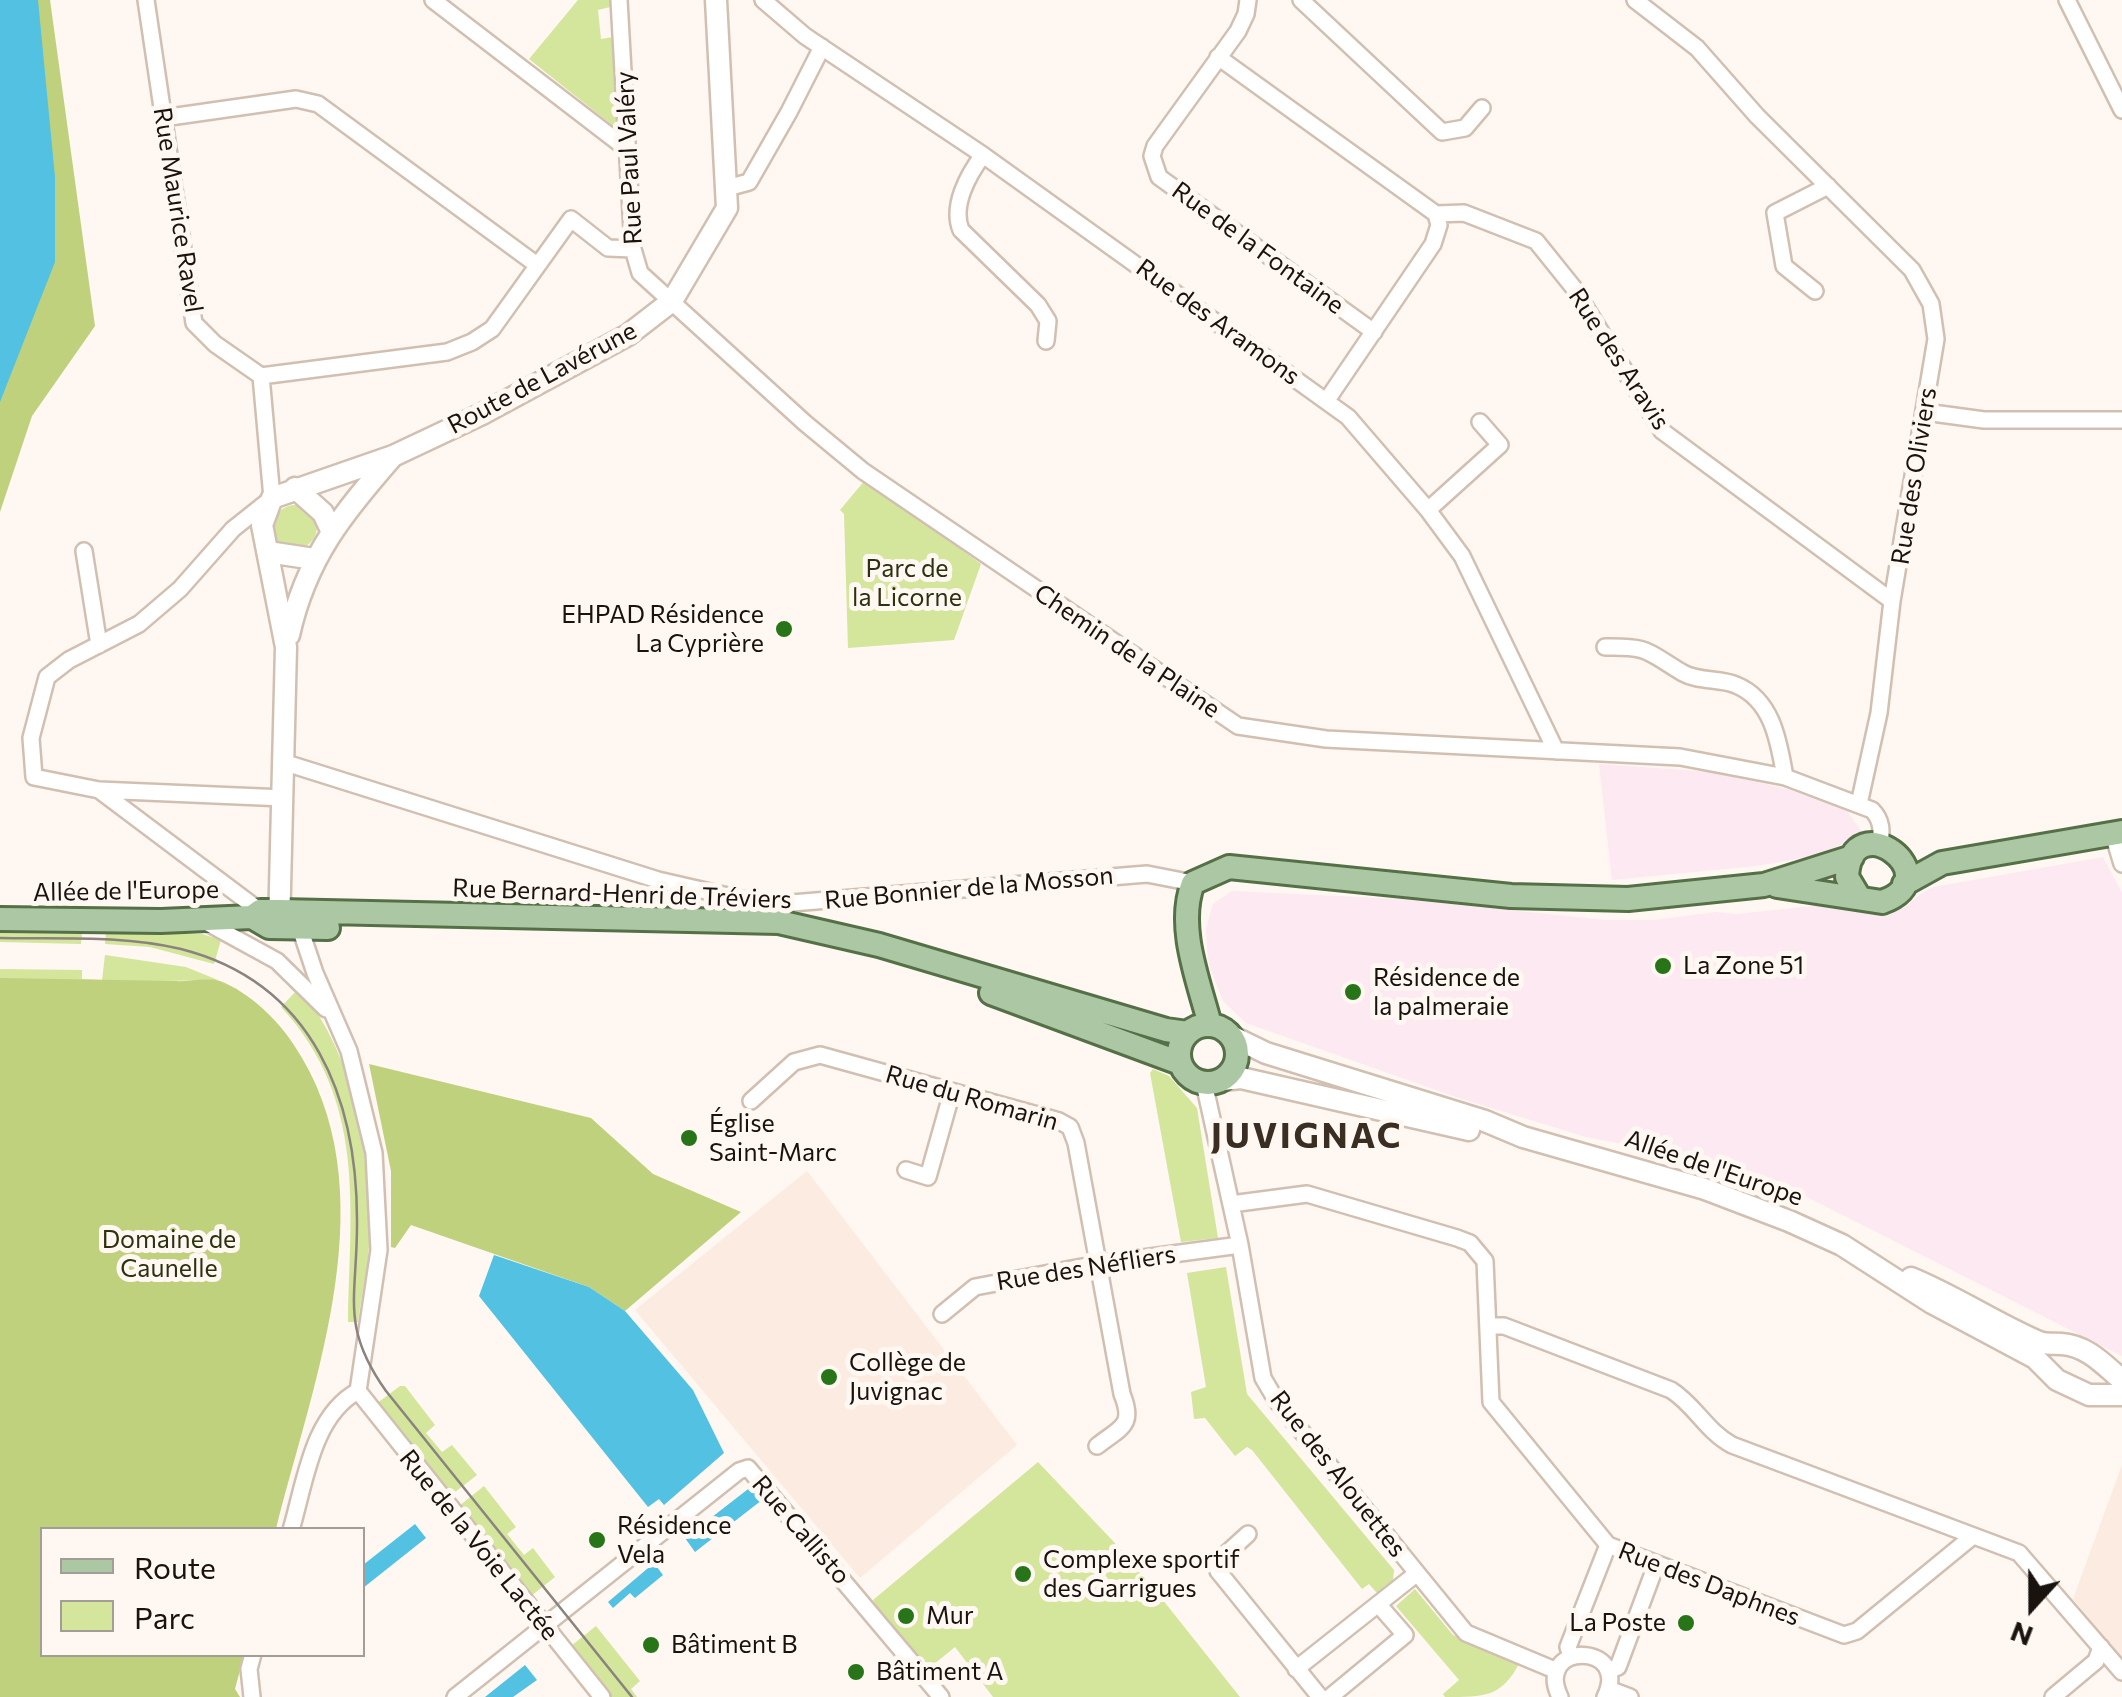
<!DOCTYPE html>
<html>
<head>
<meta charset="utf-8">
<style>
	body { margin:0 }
	#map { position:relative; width:2122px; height:1697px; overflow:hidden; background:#fff7f2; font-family:Commissioner,sans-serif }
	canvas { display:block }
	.legend { position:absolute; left:40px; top:1527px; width:325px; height:130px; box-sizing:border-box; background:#fff7f2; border:2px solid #a39c97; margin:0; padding:12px 18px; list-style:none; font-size:30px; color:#19130f }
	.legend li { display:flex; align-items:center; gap:20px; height:50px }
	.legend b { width:50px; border:2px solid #a39c97 }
	.north { position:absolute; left:1982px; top:1557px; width:100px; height:100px; -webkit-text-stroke:8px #fff7f2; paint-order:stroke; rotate:201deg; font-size:28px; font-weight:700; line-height:40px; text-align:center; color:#19130f }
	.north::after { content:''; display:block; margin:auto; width:35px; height:45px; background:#19130f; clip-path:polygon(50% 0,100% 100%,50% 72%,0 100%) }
</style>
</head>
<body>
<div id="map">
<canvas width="2122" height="1697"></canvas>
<ul class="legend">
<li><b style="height:12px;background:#acc7a3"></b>Route</li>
<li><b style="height:28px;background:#d4e59c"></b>Parc</li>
</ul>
<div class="north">N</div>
</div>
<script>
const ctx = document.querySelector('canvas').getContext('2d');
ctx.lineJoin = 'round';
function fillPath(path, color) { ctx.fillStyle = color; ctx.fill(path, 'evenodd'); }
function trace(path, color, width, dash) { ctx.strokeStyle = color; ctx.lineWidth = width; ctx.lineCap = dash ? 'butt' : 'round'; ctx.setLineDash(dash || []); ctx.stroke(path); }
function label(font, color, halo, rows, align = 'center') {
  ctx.font = font + ' Commissioner,sans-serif'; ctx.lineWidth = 10; ctx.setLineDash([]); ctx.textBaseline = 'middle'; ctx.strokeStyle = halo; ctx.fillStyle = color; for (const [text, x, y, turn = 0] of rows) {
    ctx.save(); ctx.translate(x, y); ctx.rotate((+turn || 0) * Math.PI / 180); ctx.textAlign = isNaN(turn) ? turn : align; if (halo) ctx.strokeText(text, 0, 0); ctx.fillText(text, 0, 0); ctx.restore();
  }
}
fillPath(new Path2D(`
	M 1599,764 L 1713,772 L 1787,789 L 1847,811 L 1863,834 L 1820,855 L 1756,866 L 1612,880 Z
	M 2103,857 L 2122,893 L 2122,1356 L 1805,1196 L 1718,1162 L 1586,1137 L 1459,1098 L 1246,1023 L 1223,1001 L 1210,968 L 1207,950 L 1206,928 L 1213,904 L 1232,891 L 1400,899 L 1606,920 L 1654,920 L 1716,912 L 1736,914 L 1833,904 L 1881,916 L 1905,907 L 1923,892 L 1934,887 Z`), '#fce9f2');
fillPath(new Path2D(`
	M 807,1171 L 1017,1445 L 860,1578 L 635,1310 Z
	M 2122,1465 L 2122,1660 L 2073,1599 Z`), '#fcebe0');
fillPath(new Path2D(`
	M 578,0 L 610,0 L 610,7 L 598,10 L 601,39 L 613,37 L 622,133 L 529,59 Z
	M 866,479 L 981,564 L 954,640 L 848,648 L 844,514 L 840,510 Z
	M273 527a22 22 0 1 1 44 0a22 22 0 1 1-44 0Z
	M 106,930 L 202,934 L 221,940 L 214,964 L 150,947 L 105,944 Z
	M 0,933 L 82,934 L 81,944 L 0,942 Z
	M 105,955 L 186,967 L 218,980 L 105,982 L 0,979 L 0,969 L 82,970 L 82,979 L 102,980 Z
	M 299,988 C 356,1056 372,1158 369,1245 C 368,1271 361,1296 358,1322 L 348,1322 C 350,1208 367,1100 281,1007 Z
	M 1153,1069 L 1169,1076 L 1197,1108 L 1218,1238 L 1181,1242 L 1150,1073 Z
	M 1226,1267 L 1247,1394 L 1394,1570 L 1393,1580 L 1377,1593 L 1369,1584 L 1362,1589 L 1252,1450 L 1247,1447 L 1235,1456 L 1205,1418 L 1194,1419 L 1191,1392 L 1206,1387 L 1187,1273 Z
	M 400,1386 L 405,1386 L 435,1425 L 426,1433 L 442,1452 L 452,1445 L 477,1475 L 450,1496 L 376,1404 Z
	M 1038,1462 L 1131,1560 L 1240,1697 L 993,1697 L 955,1647 L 928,1669 L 880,1613 L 873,1600 Z
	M 484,1486 L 516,1527 L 507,1534 L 524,1555 L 533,1548 L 555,1577 L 531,1596 L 459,1506 Z
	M 1415,1589 L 1453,1635 L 1519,1664 C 1501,1697 1485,1697 1445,1697 L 1443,1694 L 1459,1680 L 1396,1606 Z
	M 596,1626 L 640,1681 L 631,1689 L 637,1697 L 611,1697 L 571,1646 Z`), '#d4e59c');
fillPath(new Path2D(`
	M 0,0 L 50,0 L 95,326 L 32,416 L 0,512 Z
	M 0,978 C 58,979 117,980 175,981 C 188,982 208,977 220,981 C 249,992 278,1020 294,1045 C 390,1189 314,1378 276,1529 L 42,1530 L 42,1654 L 244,1655 L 235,1689 L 240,1697 L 0,1697 Z
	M 369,1064 L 591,1118 L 653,1174 L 741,1212 L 625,1311 L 589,1287 L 411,1225 L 395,1248 L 391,1247 L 391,1171 Z`), '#bfd17d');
fillPath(new Path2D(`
	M 0,0 L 38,0 L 55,177 L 55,262 L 0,402 Z
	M 494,1255 L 589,1287 L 625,1311 L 693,1390 L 724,1453 L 664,1505 L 659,1499 L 648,1507 L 479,1296 Z
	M 752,1486 L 762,1500 L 695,1552 L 685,1538 Z
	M 415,1524 L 426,1538 L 363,1588 L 363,1565 Z
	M 654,1563 L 663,1575 L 635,1598 L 630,1593 L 613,1608 L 608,1602 Z
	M 525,1665 L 537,1680 L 513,1697 L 485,1697 Z`), '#52c1e2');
const street = new Path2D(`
	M 146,0 L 194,323 L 215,344 L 261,376
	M 433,0 L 627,149
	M 619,0 L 633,249 L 640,273 L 805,423 L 863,471 L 1238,726 L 1326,739 L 1680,757 L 1785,777 L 1872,810 C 1882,820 1882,831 1880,845
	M 763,0 L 805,36 L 983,155 L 1348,417 L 1428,510 L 1462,556 L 1556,751
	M 1248,0 L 1246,14 L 1238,31 L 1155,146 L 1152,156 L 1159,177 L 1374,332
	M 1301,0 L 1442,132 L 1465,128 L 1482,108
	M 1635,0 L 1697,48 L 1757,116 L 1912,270 L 1931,304 L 1936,339 L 1892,601 L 1879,713 L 1859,804
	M 2067,0 L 2122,110
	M 1218,57 L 1436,214 L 1439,225 L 1433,244 L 1327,400
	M 163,118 L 296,99 L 318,104 L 537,265
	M 983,155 C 968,175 951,206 961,230 L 1038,305 L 1048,321 L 1046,341
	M 727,188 L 749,182 L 789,112 L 822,47
	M 1436,214 L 1464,213 L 1536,241 L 1573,287 L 1662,431 L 1892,601
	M 1815,291 L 1784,266 L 1775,213 L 1828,186
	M 1925,412 L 1984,420 L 2122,420
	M 1428,510 L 1500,445 L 1480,422
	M 84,551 L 99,645
	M 1605,647 C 1651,646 1647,652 1683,673 C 1699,682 1720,678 1736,685 C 1773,700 1779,743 1785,777
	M 286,763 L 658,880 L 767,905 L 1147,874 L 1193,883
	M 99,790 L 260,911
	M 284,798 L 99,790 L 34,777 L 31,738 L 47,677 L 69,660 L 139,624 L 180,589 L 233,529 L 272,498 L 261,376 L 447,352 L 472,342 L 492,329 L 571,219 L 608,248 L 633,249
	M 2113,834 L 2122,864
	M 204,921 L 277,961 L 326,1009
	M 300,928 L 315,973 L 349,1051 L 374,1153 L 379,1250 L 358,1391
	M 1204,1083 L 1240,1245 L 1263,1378 L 1276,1400 L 1466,1633 L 1557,1671
	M 751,1101 L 794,1062 L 820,1055 L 1059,1121 L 1070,1127 L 1076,1143 L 1122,1394 C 1135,1426 1121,1427 1097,1446
	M 906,1170 L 928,1177 L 952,1092
	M 1231,1204 L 1307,1194 L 1457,1238 L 1470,1243 L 1485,1261 L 1491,1402 L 1608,1545 L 1844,1635 L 1857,1631 L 1973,1536
	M 942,1314 L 975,1287 L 1098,1264 L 1240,1245
	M 1488,1326 L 1504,1326 L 1671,1390 C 1695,1405 1706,1431 1732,1445 L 2019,1553 L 2122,1672
	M 358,1391 L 602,1697
	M 291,1530 C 305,1483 312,1416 358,1391
	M 1248,1534 L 1216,1563 L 1218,1571 L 1320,1697
	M 1571,1656 L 1568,1647 L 1608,1545
	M 1296,1669 L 1416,1574
	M 1608,1671 L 1618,1667 L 1656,1565
	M 1609,1689 L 1630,1697
	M 252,1697 L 249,1669 L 253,1654
	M 455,1697 L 739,1471 L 748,1468 L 941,1697
	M 1330,1697 L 1405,1635 L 1378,1604
	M 1560,1697 C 1533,1641 1632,1642 1605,1697
	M 2053,1697 L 2096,1661 L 2101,1647`);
const secondary = new Path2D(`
	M 295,488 L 323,513 L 331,530
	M 268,552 L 314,559
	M 289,635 C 306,558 343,513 393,456
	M 279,927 L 286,647 L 262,525 L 272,498 L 393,456 L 482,414 L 628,335 L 672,301 L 727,208 L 716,0
	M 1231,1036 L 1266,1053 L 1485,1121 L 1523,1137 L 1705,1189 L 1789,1221 L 1842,1245 L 1932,1303 L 2035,1358 L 2057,1380 L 2089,1395 L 2122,1395
	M 1222,1080 L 1241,1078 L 1469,1130
	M 1911,1278 C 1955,1296 1995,1323 2039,1342 C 2047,1345 2053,1343 2062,1344 C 2088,1346 2104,1365 2122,1380`);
const primary = new Path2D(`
	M 1904,884 L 1942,863 L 2122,832
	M 1777,886 L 1882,902 C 1953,877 1851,801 1847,877 L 1859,897
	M 252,917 L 269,927 L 328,928
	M 0,919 L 161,921 L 252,917 L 260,911 L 280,911 L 779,922 L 879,945 L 1166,1030 L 1188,1033
	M 991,993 L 1180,1063
	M 1210,1025 C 1199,982 1176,927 1193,883 L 1229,867 L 1511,896 L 1628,899 L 1764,885 L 1852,857
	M1179 1054a29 29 0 1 1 58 0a29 29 0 1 1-58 0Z`);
trace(street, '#d1c0b2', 20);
trace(secondary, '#d1c0b2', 25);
trace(primary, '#557047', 28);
trace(street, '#fff', 15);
trace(secondary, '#fff', 20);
trace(primary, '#acc7a3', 22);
trace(new Path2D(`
	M 0,938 C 60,939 123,935 181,949 C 314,983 358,1100 357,1225 C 357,1298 340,1326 386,1391 L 632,1697`), '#8a837e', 2.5);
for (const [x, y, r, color] of [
	[784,629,10,"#287419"],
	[1663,966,10,"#287419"],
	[1353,992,10,"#287419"],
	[689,1138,10,"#287419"],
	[829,1377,10,"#287419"],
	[597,1540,10,"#287419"],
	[1023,1574,10,"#287419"],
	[906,1616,10,"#287419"],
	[1686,1623,10,"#287419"],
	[651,1645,10,"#287419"],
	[856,1672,10,"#287419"]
]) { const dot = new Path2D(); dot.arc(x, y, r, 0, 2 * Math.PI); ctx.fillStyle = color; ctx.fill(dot); trace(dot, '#fff7f2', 4); }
label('25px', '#19130f', '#fff7f2', [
	["Rue Paul Valéry",629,158,-93],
	["Rue Maurice Ravel",178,210,81],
	["Rue de la Fontaine",1258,248,36],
	["Rue des Aramons",1218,322,36],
	["Rue des Aravis",1619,359,57],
	["Route de Lavérune",542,378,-28],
	["Rue des Oliviers",1914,476,-81],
	["Chemin de la Plaine",1127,651,34],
	["Rue Bonnier de la Mosson",969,888,-5],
	["Allée de l'Europe",126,891,-1],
	["Rue Bernard-Henri de Tréviers",622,894,2],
	["Rue du Romarin",972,1098,16],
	["Allée de l'Europe",1714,1168,19],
	["Rue des Néfliers",1086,1268,-9],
	["Rue des Alouettes",1338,1474,52],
	["Rue Callisto",801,1530,49],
	["Rue de la Voie Lactée",479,1545,51],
	["Rue des Daphnes",1709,1584,21]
]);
label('25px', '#2b320e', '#fff7f2', [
	["Parc de",907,569],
	["la Licorne",907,598],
	["Domaine de",169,1240],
	["Caunelle",169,1269]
]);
label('25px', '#19130f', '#fff7f2', [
	["EHPAD Résidence",764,615,"right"],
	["La Cyprière",764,644,"right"],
	["La Zone 51",1683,966],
	["Résidence de",1373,978],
	["la palmeraie",1373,1007],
	["Église",709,1124],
	["Saint-Marc",709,1153],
	["Collège de",849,1363],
	["Juvignac",849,1392],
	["Résidence",617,1526],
	["Vela",617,1555],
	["Complexe sportif",1043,1560],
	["des Garrigues",1043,1589],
	["Mur",926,1616],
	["La Poste",1666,1623,"right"],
	["Bâtiment B",671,1645],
	["Bâtiment A",876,1672]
], 'left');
ctx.letterSpacing = '2.5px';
label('bold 35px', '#3a2d22', '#fff7f2', [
	["JUVIGNAC",1307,1136]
]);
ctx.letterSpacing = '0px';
</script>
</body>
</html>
